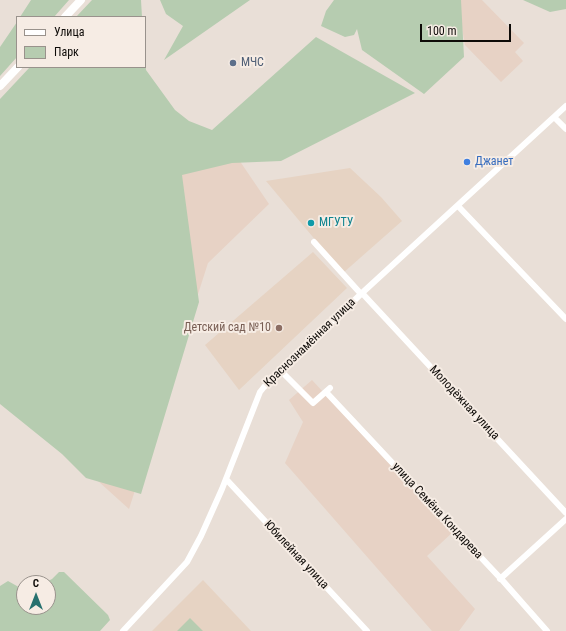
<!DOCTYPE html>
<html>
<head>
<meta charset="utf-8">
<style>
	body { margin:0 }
	#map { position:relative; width:566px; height:631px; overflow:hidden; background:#e9dfd7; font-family:"Roboto Condensed",sans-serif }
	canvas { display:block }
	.legend { position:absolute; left:16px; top:16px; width:130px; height:52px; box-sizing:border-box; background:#f6ece4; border:1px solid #99928c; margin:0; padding:5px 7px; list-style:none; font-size:12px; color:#0e0b08 }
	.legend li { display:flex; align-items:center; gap:8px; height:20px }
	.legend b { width:20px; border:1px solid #99928c }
	.north { position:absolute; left:16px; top:575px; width:40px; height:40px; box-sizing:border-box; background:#f6ece4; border:1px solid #99928c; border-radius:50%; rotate:0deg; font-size:11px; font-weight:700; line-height:16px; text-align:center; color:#0e0b08 }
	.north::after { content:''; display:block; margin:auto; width:14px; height:18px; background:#27716f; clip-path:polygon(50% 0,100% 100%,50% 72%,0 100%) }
	.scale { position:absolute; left:420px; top:24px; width:91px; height:18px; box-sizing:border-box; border:2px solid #0e0b08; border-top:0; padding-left:5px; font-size:12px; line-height:14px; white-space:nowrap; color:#0e0b08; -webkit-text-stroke:3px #f6ece4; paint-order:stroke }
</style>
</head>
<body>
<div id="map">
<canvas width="566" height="631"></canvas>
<ul class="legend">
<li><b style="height:5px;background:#fff"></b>Улица</li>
<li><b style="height:11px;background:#b6ccb0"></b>Парк</li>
</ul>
<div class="north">С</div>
<div class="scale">100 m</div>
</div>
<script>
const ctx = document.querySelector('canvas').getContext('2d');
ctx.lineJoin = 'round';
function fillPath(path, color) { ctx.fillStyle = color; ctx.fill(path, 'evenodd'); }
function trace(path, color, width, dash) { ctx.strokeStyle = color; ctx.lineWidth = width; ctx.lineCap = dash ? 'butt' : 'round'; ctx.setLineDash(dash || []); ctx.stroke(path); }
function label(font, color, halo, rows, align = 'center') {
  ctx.font = font + ' "Roboto Condensed",sans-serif'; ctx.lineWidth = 4; ctx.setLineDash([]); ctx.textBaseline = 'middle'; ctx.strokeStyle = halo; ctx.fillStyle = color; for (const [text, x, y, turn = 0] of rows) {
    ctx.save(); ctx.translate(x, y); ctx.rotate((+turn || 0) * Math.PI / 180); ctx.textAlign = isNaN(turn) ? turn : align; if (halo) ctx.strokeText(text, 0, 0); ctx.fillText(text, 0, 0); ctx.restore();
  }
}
fillPath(new Path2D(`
	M 457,0 L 482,0 L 524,43 L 515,52 L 523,61 L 501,82 L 465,45 Z
	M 235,154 L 269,204 L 208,263 L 129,509 L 88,472 L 80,181 Z
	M 312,380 L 453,532 L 427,556 L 475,609 L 459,631 L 432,631 L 285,463 L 303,422 L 289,400 Z`), '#e7d2c5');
fillPath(new Path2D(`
	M 350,168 L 381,197 L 402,221 L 343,273 L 266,181 Z
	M 313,252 L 347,288 L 239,390 L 205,345 Z
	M 203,580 L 251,631 L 152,631 Z`), '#e6d3c3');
fillPath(new Path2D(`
	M 31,0 L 69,0 L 54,17 L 20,17 Z
	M 92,0 L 141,0 L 142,17 L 76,17 Z
	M 160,0 L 250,0 L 164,60 L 183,26 L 166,14 Z
	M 334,0 L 461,0 L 464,57 L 424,94 L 362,50 L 357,29 L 354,35 L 345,37 L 321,26 L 326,11 Z
	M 523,0 L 566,0 L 566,9 L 550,12 Z
	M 17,22 L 17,57 L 0,76 L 0,47 Z
	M 316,37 L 415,93 L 281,161 L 232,163 L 182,175 L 199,302 L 141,494 L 86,478 L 62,454 L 0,404 L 0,99 L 30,67 L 145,67 L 145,55 L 146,70 L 175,110 L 189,121 L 212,130 Z
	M 59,572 L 64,572 L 108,615 L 110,620 L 100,631 L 0,631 L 0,586 L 8,581 L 24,590 L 24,607 L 48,607 L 48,583 L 44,583 L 52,579 Z
	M 190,618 L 203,631 L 177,631 Z`), '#b6ccb0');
trace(new Path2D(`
	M 554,117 L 566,129
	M 458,206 L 566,319
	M 314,242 L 361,294
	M 362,293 L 566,513
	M 280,370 L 313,403 L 330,388
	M 326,392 L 503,581 L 547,631
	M 226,479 L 367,631
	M 500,579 L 566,519
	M 123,631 L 187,562 L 201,536 L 222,489 L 260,392 L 264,387 L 362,293 L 566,106`), '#fff', 6);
trace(new Path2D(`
	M 65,17 L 81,0
	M 0,86 L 18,67`), '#fff', 8);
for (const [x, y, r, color] of [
	[233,63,4,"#5c6f8a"],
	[467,162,4,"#3f7fe0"],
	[311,223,4,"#0f9aa8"],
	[279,328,4,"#8d6e63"]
]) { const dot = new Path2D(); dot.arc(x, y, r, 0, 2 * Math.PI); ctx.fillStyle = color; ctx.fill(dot); trace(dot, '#f6ece4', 1.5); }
label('12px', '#4e5e75', '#f6ece4', [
	["МЧС",241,63]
], 'left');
label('12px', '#366cbe', '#f6ece4', [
	["Джанет",475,162]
], 'left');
label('12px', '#0d838f', '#f6ece4', [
	["МГУТУ",319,223]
], 'left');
label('12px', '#785e54', '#f6ece4', [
	["Детский сад №10",271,328]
], 'right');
label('12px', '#0e0b08', '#f6ece4', [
	["Краснознамённая улица",310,343,-44],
	["Молодёжная улица",464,403,47],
	["улица Семёна Кондарева",437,511,47],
	["Юбилейная улица",296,555,47]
]);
</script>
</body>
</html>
